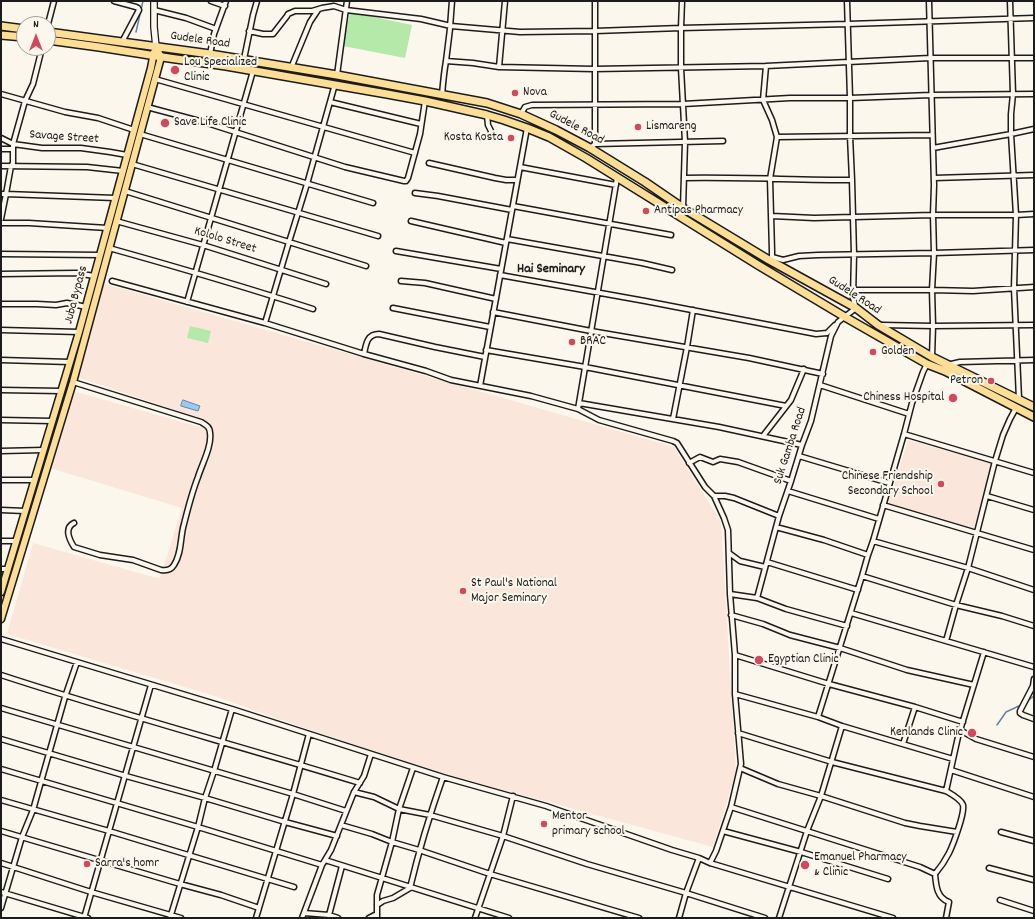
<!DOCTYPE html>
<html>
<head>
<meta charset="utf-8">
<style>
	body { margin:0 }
	#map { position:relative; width:1035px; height:919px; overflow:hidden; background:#fbf7ec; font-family:Dekko,sans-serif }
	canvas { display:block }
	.frame { position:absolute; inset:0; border:2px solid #1c1c1c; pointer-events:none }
	.north { position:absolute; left:16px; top:16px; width:40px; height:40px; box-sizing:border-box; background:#fbf7ec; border:1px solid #a29f99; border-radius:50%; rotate:0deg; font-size:11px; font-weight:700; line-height:16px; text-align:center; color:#1c1c1c }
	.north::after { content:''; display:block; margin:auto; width:14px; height:18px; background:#d1495b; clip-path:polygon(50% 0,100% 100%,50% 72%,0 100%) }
</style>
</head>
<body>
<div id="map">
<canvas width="1035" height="919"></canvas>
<div class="frame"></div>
<div class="north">N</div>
</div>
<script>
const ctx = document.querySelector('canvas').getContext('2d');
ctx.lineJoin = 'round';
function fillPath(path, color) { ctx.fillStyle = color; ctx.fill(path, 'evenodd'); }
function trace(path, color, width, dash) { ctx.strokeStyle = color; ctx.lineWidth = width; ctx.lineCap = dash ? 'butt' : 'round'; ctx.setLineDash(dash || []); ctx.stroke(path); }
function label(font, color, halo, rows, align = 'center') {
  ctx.font = font + ' Dekko,sans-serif'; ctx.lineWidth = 4; ctx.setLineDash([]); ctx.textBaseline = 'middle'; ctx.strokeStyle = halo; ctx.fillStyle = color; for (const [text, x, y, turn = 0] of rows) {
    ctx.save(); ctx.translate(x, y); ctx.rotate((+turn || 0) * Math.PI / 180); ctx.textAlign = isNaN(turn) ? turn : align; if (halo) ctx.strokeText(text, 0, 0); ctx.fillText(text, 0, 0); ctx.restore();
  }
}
fillPath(new Path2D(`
	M 102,283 L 674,447 L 721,522 L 736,772 L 713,847 L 424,768 L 275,718 L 215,696 L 7,634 L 33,543 L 153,577 L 160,578 L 182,508 L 50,468 L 73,391 L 200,427 L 202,419 L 77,377 Z
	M 908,440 L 993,464 L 974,529 L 888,504 Z`), '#fbe6db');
fillPath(new Path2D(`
	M 350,12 L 412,25 L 405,58 L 343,46 Z
	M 190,326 L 211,331 L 208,343 L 187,338 Z`), '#b5e9aa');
const water = new Path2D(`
	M 183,400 L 200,406 L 198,411 L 181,406 Z`);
fillPath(water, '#99caf5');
trace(water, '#67849e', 1);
trace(new Path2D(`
	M 136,32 L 143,1
	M 1026,702 L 1034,696
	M 997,725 L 1006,712 L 1021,705`), '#67849e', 1.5);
const street = new Path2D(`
	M 114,1 L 136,7 L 138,8 L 139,10 L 122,42
	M 211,1 L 225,6
	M 929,1 L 934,185 L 933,215 L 934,253 L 932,290 L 933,326 L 932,357
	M 1010,1 L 1013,94 L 1011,114 L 1011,134 L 1016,215 L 1014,288 L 1019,399
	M 154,10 L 186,18 L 216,29
	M 48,24 L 54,1
	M 249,31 L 263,34 L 273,34 L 287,16 L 288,14 L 295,11 L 312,11 L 322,8 L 334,6 L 346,10 L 421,19 L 451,26 L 520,32 L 595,31 L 681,28 L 848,24 L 1034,18
	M 210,54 L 214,34 L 226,1
	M 244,59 L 253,15 L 257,1
	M 446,61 L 473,63 L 499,67 L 594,69 L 766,66 L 930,58 L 1034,58
	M 766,66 L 763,100 L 772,120 L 777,137 L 770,179 L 772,251 L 772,257 L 771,258
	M 499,67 L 505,1
	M 291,68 L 310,22 L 318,10
	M 337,75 L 347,1
	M 155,79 L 415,153
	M 1,94 L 65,112 L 98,118 L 134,130
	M 442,95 C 443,83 444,72 446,61 C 449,41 451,21 452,1
	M 330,102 L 421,124
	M 147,107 L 207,123 L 345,167 L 404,181 L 406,181 L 408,178 L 420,134 L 425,101
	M 521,114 L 525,107 L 532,105 L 683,104 L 790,98 L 850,98 L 931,95 L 1034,94
	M 487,115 L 488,125 L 491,131 L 491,136
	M 140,134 L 373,203
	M 777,137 L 932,135
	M 1,138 L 13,144 L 42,148 L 81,148 L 110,152 L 127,155
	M 595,144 L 723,141
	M 590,148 L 595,144 L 595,1
	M 933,148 L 1011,134 L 1034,129
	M 1,149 L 13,149
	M 429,163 L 495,178 L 506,180 L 517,180
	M 132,164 L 378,236
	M 1,166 L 87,167 L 123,171
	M 520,167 L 616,185
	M 684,178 C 740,177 796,180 852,180
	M 934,178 L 1034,175
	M 125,191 L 289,242 L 366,266
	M 415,193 L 438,196 L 512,210
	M 1,194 L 6,194 L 11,166 L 13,163 L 13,144 L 25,101 L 33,84 L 42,48
	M 513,206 L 671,235
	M 772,216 L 814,218 L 933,215 L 1016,215 L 1034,214
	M 682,218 L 683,208 L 685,142 L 681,68 L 681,28 L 682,1
	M 1,219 L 6,194 L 115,198
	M 116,221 L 203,245 L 326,284
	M 411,221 L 506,243
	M 1,223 L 29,223 L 107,228
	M 507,239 L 642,263 L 672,270
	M 109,248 C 177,267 245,287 313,309
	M 396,251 L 501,269
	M 1,254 L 100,255
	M 772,257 L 783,260 L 799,256 L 818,255 L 934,253 L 1034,250
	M 1,274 L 76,273 L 94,276
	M 500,275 L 645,301 L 816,334 L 827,333 L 835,325
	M 112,281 L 265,323 L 364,354 L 426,371 L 451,380 L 531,396 L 578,409 L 599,420 L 673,441 L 677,443 L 705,487 L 714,496 L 724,518 L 728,530 L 730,594 L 735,655 L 735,694 L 741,764 L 731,807 L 716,851 L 710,863
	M 401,281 L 425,283 L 496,299
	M 853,290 L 932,290 L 973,291 L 1034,287
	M 187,302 L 253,71
	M 1,304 L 37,304 L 56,305 L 67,303 L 77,305 L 86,307
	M 393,308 L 490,327
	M 493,312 L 591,331 L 749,358 L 823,374
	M 265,323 L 289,242 L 307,184 L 335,84
	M 882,325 L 933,326 L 1034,325
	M 1,330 L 79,332
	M 486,350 L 585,367 L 786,406
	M 364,354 C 366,344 367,334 379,334 L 435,347 L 485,357
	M 1,360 L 70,362
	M 947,365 L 960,362 L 1034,360
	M 73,382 L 201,422 C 206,425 210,427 210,433 C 212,446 202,464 198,477 C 192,492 188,508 184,524 C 180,537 182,553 174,565 C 171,570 167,571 161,570 L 133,560 L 100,555 L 74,547 C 69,539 64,528 74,523
	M 820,385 L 909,414
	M 480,386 L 527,128
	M 1,390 L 61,391
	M 579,403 L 719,427 L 802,445
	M 578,409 L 617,178
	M 673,419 L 687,347 L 693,310
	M 1,420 L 52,421
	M 904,434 L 1034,473
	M 763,436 L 791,400 L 804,369
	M 1,451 L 44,450
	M 799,456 L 889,483
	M 689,463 L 700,457 L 713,462 L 720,459 L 738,462 L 791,481
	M 1,480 L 34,480
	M 788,491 L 879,519
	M 714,496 L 725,496 L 734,498 L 779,516
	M 987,496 L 1034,510
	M 883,505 L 1034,550
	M 1,510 L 25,511
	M 776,527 L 824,540 L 868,555
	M 1,541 L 16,541
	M 873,541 L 968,568 L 1034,590
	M 729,553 L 740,561 L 765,567
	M 767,562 L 858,590
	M 1,569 L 8,569
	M 862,576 L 956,605 L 1002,616 L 1034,626
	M 730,594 L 757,598 L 786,609 L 847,626
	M 757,598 L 779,516 L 791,481 L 802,445 L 811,421 L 831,336 L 838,322 L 856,308 L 853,298 L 854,254 L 852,180 L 850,136 L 850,98 L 847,1
	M 851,613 L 946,641 L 1034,667
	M 731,615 L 763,624 L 790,635 L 840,648 L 907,670 L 974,685
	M 1,639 L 232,709 L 443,777 L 546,806 L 672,850 L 699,858 L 710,863 L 893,918
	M 946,641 L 956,605 L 968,568 L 995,461 L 1003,435 L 1010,419 L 1016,408
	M 735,655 L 829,684 L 915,707 L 963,722
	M 1,675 C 120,714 240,746 360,783
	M 1034,679 L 1033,686 L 1020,711 L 1020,713 L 1023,715 L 1034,719
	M 735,694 L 818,717 L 842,726 L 953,759
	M 1,708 L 293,794 L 346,811
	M 818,717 L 862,576 L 868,555 L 873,541 L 904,434 L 912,403 L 923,372 L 927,364
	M 960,730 L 976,739 L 1034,757
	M 738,733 L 832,762 L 946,791 C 951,794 961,799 963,805 C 965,813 953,845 949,853 C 945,861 940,868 935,874 C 936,886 937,898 949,902 L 946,918
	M 1,739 L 126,776 L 205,798 L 285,822 L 337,836
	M 903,744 L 915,707
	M 740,768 L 778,784 L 821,796 L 905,823 L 920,826 L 957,832
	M 1,769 L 198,827 L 322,865
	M 951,770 L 1034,797
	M 946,791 L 958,737 L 984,652
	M 354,792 L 374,797 L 399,809 L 430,815 L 503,836 L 587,864 L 686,893 L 765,918
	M 1,800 L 109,831 L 294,887
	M 731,807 L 920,867 L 935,874
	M 341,825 L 372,834 L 392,842 L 419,850 L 490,874 L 639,918
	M 1,831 L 180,884 L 221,895 L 259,908
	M 723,831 L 801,852 L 888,879
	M 1001,832 L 1034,841
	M 325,860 L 509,918
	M 1,863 L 91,892 L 181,918
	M 989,868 L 1034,880
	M 1,892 L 88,918
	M 1000,900 L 1034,911
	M 377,905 L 383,901 L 393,898 L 410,888 C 419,850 430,814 443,777
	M 1,908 L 22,837 L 33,810 L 65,697 L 77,662
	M 304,913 L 329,915 L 338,918
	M 329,915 L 342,866
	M 84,918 L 151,685
	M 170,918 L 198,827 L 205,798 L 214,771 L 232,709
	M 256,918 L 293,794 L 309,734
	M 302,918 L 322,865 L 331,850 L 354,792 L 364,776 L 371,754
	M 369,918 L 377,914
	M 377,918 L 377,895 L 392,842 L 399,809 L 413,768
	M 475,918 L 503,836 L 513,796
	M 679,918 L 686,893 L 699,858
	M 779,918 L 807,831 L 821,796 L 842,726`);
const secondary = new Path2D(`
	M 154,1 L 154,27 L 156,47`);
const primary = new Path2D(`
	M 1,592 L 79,332 L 151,68 L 154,52
	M 1,619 L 73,382 L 161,57 L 156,47`);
const highway = new Path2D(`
	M 1,26 L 24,29
	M 48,32 L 210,54 L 337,75 L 487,103 L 521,114 L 556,130 L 590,148 L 645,182 L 683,208 L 769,260 L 856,308 L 878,325 L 932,357 L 1034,407
	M 1,35 L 24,37
	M 48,40 L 99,47 L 169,58 L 226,66 L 387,94 L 425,101 L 487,115 L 504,120 L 527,128 L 549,137 L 586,158 L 758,265 L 845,317 L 927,364 L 945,371 L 1034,417`);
trace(street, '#1c1c1c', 7);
trace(secondary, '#1c1c1c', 8);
trace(primary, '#1c1c1c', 9);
trace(highway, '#1c1c1c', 10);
trace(street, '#fbf7ec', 4);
trace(secondary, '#fbf7ec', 5.5);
trace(primary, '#fdde96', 6);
trace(highway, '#fdde96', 7);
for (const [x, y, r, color] of [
	[175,70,5,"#d1495b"],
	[515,93,4,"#d1495b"],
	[165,123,5,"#d1495b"],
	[638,127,4,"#d1495b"],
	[511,138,4,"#d1495b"],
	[646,211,4,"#d1495b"],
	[572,342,4,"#d1495b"],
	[873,352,4,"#d1495b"],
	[991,381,4,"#d1495b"],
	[953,398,5,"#d1495b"],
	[941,484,4,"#d1495b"],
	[463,591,4,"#d1495b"],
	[759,660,5,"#d1495b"],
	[972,733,5,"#d1495b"],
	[544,824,4,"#d1495b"],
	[87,864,4,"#d1495b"],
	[805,865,5,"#d1495b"]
]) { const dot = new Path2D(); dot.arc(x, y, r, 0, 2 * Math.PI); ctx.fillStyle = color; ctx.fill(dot); trace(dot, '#fbf7ec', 1.5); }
label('13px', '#1c1c1c', '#fbf7ec', [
	["Gudele Road",200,41,8],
	["Gudele Road",576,128,28],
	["Savage Street",64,138,4],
	["Kololo Street",225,241,17],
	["Juba Bypass",77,295,-75],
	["Gudele Road",854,296,33],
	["Suk Gamba Road",791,446,-72]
]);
label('13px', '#1c1c1c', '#fbf7ec', [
	["Lou Specialized",184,63],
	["Clinic",184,78],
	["Nova",523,93],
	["Save Life Clinic",174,123],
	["Lismareng",646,127],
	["Kosta Kosta",503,138,"right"],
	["Antipas Pharmacy",654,211],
	["BRAC",580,342],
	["Golden",881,352],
	["Petron",983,381,"right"],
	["Chiness Hospital",944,398,"right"],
	["Chinese Friendship",933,477,"right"],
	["Secondary School",933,492,"right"],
	["St Paul's National",471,584],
	["Major Seminary",471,599],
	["Egyptian Clinic",768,660],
	["Kenlands Clinic",963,733,"right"],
	["Mentor",552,817],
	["primary school",552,832],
	["Emanuel Pharmacy",814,858],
	["& Clinic",814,873],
	["Sarra's homr",95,864]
], 'left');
label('bold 14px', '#1c1c1c', '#fbf7ec', [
	["Hai Seminary",551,270]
]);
</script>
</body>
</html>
